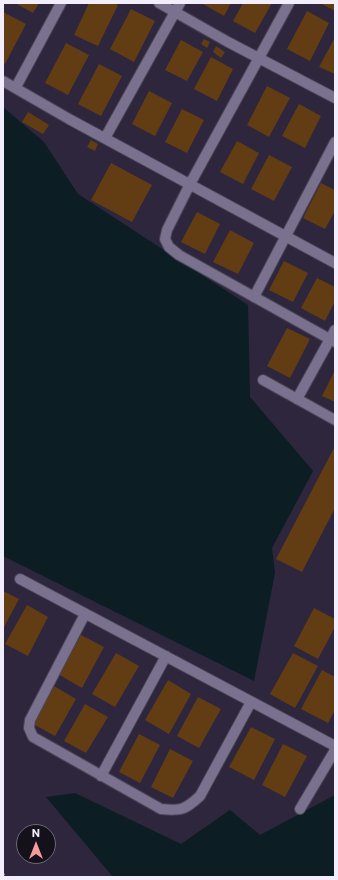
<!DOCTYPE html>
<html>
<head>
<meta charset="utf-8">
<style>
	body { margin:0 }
	#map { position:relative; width:338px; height:880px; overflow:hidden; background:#2d263d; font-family:Commissioner,sans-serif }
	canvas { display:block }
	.frame { position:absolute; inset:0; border:4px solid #f2eefe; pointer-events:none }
	.north { position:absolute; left:16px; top:824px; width:40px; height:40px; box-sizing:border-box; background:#14111b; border:1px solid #6d6976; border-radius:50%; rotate:0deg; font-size:11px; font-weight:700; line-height:16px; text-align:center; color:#f2eefe }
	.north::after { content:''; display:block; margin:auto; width:14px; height:18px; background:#f59b9e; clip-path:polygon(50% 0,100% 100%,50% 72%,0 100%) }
</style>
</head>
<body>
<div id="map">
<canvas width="338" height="880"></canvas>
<div class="frame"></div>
<div class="north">N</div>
</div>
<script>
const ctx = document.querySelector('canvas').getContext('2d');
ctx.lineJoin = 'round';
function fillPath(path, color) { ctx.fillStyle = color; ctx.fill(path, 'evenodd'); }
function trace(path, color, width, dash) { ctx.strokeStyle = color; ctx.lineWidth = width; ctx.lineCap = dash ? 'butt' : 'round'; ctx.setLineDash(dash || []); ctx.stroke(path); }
fillPath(new Path2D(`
	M 3,107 L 44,142 L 78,194 L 248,305 L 250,397 L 313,471 L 272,548 L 275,573 L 254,681 L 3,556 Z
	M 75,793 L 181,844 L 230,810 L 260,835 L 335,795 L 335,877 L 113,877 L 46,797 Z`), '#0c1d23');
fillPath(new Path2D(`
	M 15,3 L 39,3 L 33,13 Z
	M 89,3 L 114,3 L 118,5 L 98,46 L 74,35 Z
	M 201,3 L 231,3 L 224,16 Z
	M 243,3 L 272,3 L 255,33 L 233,21 Z
	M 320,3 L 335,3 L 335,11 Z
	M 131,9 L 155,21 L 134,62 L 110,49 Z
	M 307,11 L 329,23 L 310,61 L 287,49 Z
	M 3,12 L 26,24 L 5,64 L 3,63 Z
	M 335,37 L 335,74 L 319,67 Z
	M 204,39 L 210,42 L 207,48 L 201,44 Z
	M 181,40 L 203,52 L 187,81 L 165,70 Z
	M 66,43 L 89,55 L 68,95 L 45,83 Z
	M 216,46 L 225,52 L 221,58 L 213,52 Z
	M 211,57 L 233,69 L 217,101 L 194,89 Z
	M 99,64 L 122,76 L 101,116 L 78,104 Z
	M 267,86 L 290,98 L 269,137 L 247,125 Z
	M 149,91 L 172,103 L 155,136 L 132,124 Z
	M 299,104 L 321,116 L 305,148 L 282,136 Z
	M 182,109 L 204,120 L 187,153 L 165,142 Z
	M 28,112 L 49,125 L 43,134 L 22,122 Z
	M 91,140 L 98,144 L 95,151 L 87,147 Z
	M 237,141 L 259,153 L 243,184 L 220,172 Z
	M 269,155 L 292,167 L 274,201 L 251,189 Z
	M 111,163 L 152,185 L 132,222 L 91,200 Z
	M 321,183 L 335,190 L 335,211 L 325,229 L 303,218 Z
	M 197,212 L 220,224 L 205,254 L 181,242 Z
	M 230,230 L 254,243 L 238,274 L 213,262 Z
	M 284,261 L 308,273 L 293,302 L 269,290 Z
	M 317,278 L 335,287 L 335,301 L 325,321 L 301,308 Z
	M 287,328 L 310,339 L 290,378 L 267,366 Z
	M 335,370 L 335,402 L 322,396 Z
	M 335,446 L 335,508 L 302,572 L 276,559 Z
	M 3,591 L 19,599 L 3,629 Z
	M 27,605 L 48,617 L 28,656 L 5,644 Z
	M 314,608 L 335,619 L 335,627 L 318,659 L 294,646 Z
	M 81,635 L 104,647 L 82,688 L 58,674 Z
	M 116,653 L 139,666 L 115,707 L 92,694 Z
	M 293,653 L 318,666 L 295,708 L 270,694 Z
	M 322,670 L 335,677 L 335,710 L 328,723 L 301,709 Z
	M 168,680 L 191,694 L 169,734 L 145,720 Z
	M 54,686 L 76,699 L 55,736 L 33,724 Z
	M 198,697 L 221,709 L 199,748 L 177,736 Z
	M 85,704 L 108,717 L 86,753 L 64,741 Z
	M 251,727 L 275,739 L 254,780 L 229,767 Z
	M 139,734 L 160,745 L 140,783 L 119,772 Z
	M 283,744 L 307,756 L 285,797 L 262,785 Z
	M 170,749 L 193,761 L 173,798 L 151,787 Z`), '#623d13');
const minor = new Path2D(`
	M 159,3 L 228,42 L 335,98
	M 289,3 L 190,184 L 167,230 L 165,239 L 169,247 L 179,255 L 335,342
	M 3,81 L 69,119 L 335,263
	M 16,87 L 61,3
	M 105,138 L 180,3
	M 254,297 L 335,142
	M 263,380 L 335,420
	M 297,399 L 335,330
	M 20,579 L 335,746
	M 85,614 L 30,720 L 29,728 L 33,737 L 161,809 C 181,811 185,810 200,796 L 251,702
	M 101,776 L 166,656
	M 300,809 L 335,750`);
trace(minor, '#4a4458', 12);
trace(minor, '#79718d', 10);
trace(new Path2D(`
	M 3,874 L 5,877`), '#8b8599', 3, [2, 4]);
</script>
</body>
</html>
